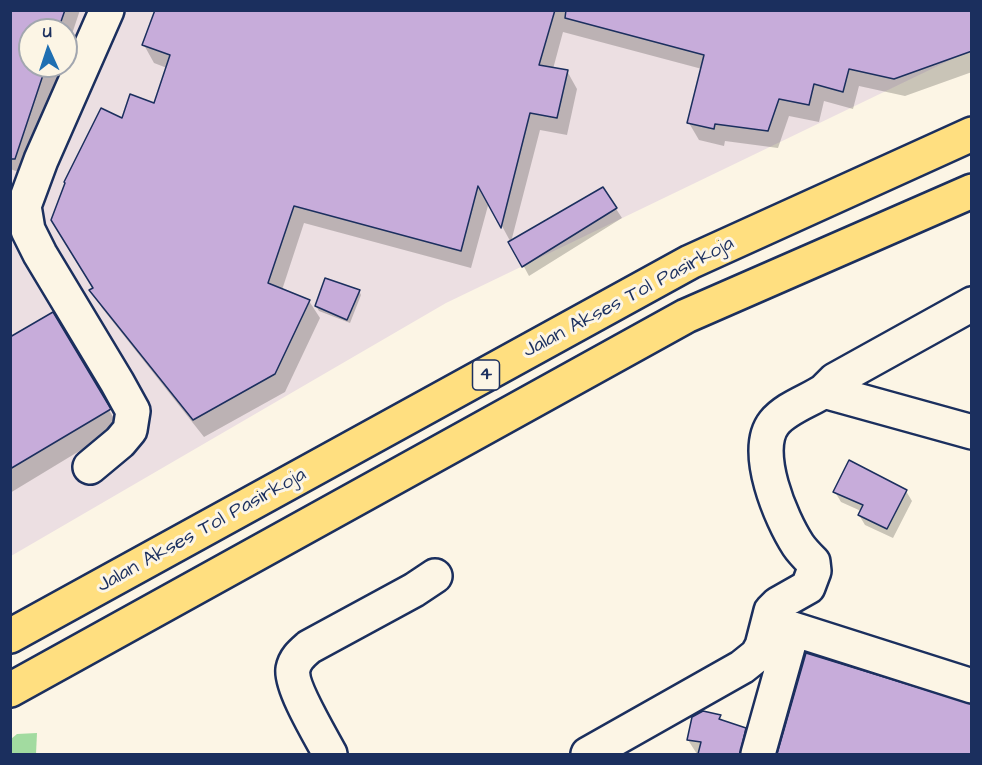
<!DOCTYPE html>
<html>
<head>
<meta charset="utf-8">
<style>
	body { margin:0 }
	#map { position:relative; width:982px; height:765px; overflow:hidden; background:#fcf5e5; font-family:"Architects Daughter",sans-serif }
	canvas { display:block }
	.frame { position:absolute; inset:0; border:12px solid #1b2f5e; pointer-events:none }
	.north { position:absolute; left:18px; top:18px; width:60px; height:60px; box-sizing:border-box; background:#fcf5e5; border:2px solid #a2a6af; border-radius:50%; rotate:357deg; font-size:16px; font-weight:700; line-height:24px; text-align:center; color:#1b2f5e }
	.north::after { content:''; display:block; margin:auto; width:21px; height:27px; background:#1f6fb2; clip-path:polygon(50% 0,100% 100%,50% 72%,0 100%) }
</style>
</head>
<body>
<div id="map">
<canvas width="982" height="765"></canvas>
<div class="frame"></div>
<div class="north">U</div>
</div>
<script>
const ctx = document.querySelector('canvas').getContext('2d');
ctx.lineJoin = 'round';
function fillPath(path, color) { ctx.fillStyle = color; ctx.fill(path, 'evenodd'); }
function trace(path, color, width, dash) { ctx.strokeStyle = color; ctx.lineWidth = width; ctx.lineCap = dash ? 'butt' : 'round'; ctx.setLineDash(dash || []); ctx.stroke(path); }
function label(font, color, halo, rows, align = 'center') {
  ctx.font = font + ' "Architects Daughter",sans-serif'; ctx.lineWidth = 6; ctx.setLineDash([]); ctx.textBaseline = 'middle'; ctx.strokeStyle = halo; ctx.fillStyle = color; for (const [text, x, y, turn = 0] of rows) {
    ctx.save(); ctx.translate(x, y); ctx.rotate((+turn || 0) * Math.PI / 180); ctx.textAlign = isNaN(turn) ? turn : align; if (halo) ctx.strokeText(text, 0, 0); ctx.fillText(text, 0, 0); ctx.restore();
  }
}
fillPath(new Path2D(`
	M 11,11 L 971,11 L 971,50 L 446,303 L 11,556 ZM 30,30 L 66,30 L 66,66 L 30,66 Z`), '#ecdfe2');
fillPath(new Path2D(`
	M 37,733 L 36,754 L 11,754 L 11,739 L 17,734 Z`), '#a2dba0');
fillPath(new Path2D(`
	M 10,10 L 80,10 L 66,52 L 66,30 L 30,30 L 30,66 L 61,66 L 25,174 L 10,169 Z
	M 156,10 L 972,10 L 972,72 L 905,96 L 859,86 L 853,109 L 824,101 L 819,122 L 789,116 L 778,148 L 725,141 L 724,146 L 699,140 L 689,123 L 702,69 L 563,32 L 553,69 L 567,71 L 577,89 L 567,135 L 540,130 L 511,242 L 603,189 L 622,218 L 529,276 L 489,202 L 471,268 L 304,223 L 282,290 L 309,301 L 320,318 L 285,392 L 204,437 L 102,308 L 92,290 L 94,289 L 122,120 L 155,105 L 167,68 L 154,63 L 144,45 Z
	M 359,291 L 361,295 L 350,323 L 319,311 L 316,306 Z
	M 52,314 L 119,427 L 10,493 L 10,339 Z
	M 906,491 L 912,501 L 893,538 L 865,525 L 859,515 L 861,511 L 841,502 L 835,492 Z
	M 807,655 L 972,706 L 972,754 L 779,754 Z
	M 720,716 L 723,722 L 745,729 L 755,746 L 753,754 L 697,754 L 688,740 Z`), '#0003');
const building = new Path2D(`
	M 10,10 L 65,10 L 58,30 L 30,30 L 30,66 L 46,66 L 15,159 L 10,159 Z
	M 155,10 L 555,10 L 539,65 L 568,70 L 557,118 L 530,113 L 501,228 L 478,186 L 461,251 L 294,206 L 268,283 L 310,300 L 275,374 L 193,420 L 89,290 L 93,288 L 51,220 L 65,183 L 64,182 L 101,108 L 122,118 L 130,94 L 154,103 L 170,55 L 142,45 Z
	M 566,10 L 972,10 L 972,51 L 894,79 L 849,69 L 843,92 L 814,84 L 809,105 L 779,99 L 768,131 L 715,124 L 714,129 L 687,123 L 704,55 L 565,18 Z
	M 603,187 L 617,208 L 522,267 L 508,242 Z
	M 325,278 L 360,290 L 347,320 L 315,306 Z
	M 53,312 L 111,409 L 10,469 L 10,337 Z
	M 849,460 L 907,490 L 887,529 L 858,515 L 863,505 L 833,492 Z
	M 806,653 L 972,704 L 972,754 L 777,754 Z
	M 703,711 L 721,715 L 719,719 L 746,728 L 740,754 L 698,754 L 701,742 L 687,740 L 692,717 Z`);
fillPath(building, '#c7acda');
trace(building, '#1b2f5e', 1.5);
const minor = new Path2D(`
	M 972,304 L 835,380 L 824,391 L 972,432
	M 90,467 L 120,442 L 130,430 L 133,411 L 117,382 L 40,254 L 28,230 L 24,206 L 41,160 L 107,10
	M 330,754 C 321,737 290,686 293,669 C 295,659 301,654 309,647 L 414,590 L 435,576
	M 588,754 L 742,667 L 757,655 L 762,646 L 771,611 L 778,604 L 808,587 L 814,571 L 813,562 C 808,557 802,551 798,545 C 781,519 752,451 774,423 C 786,408 809,401 824,391
	M 758,754 L 793,629 L 972,686`);
const highway = new Path2D(`
	M 10,636 L 690,262 L 972,134
	M 10,690 L 686,316 L 972,191`);
trace(minor, '#1b2f5e', 38);
trace(highway, '#1b2f5e', 38);
trace(minor, '#fcf5e5', 33);
trace(highway, '#ffdf80', 33);
for (const [x, y, w] of [
	[486,375,27]
]) { const box = new Path2D(); box.roundRect(x - w / 2, y - 15, w, 30, 4.5); ctx.fillStyle = '#fcf5e5'; ctx.fill(box); trace(box, '#1b2f5e', 1.5); }
label('bold 18px', '#1b2f5e', null, [
	["4",486,375]
]);
label('20px', '#1b2f5e', '#fcf5e5', [
	["Jalan Akses Tol Pasirkoja",629,298,-28],
	["Jalan Akses Tol Pasirkoja",202,531,-29]
]);
</script>
</body>
</html>
